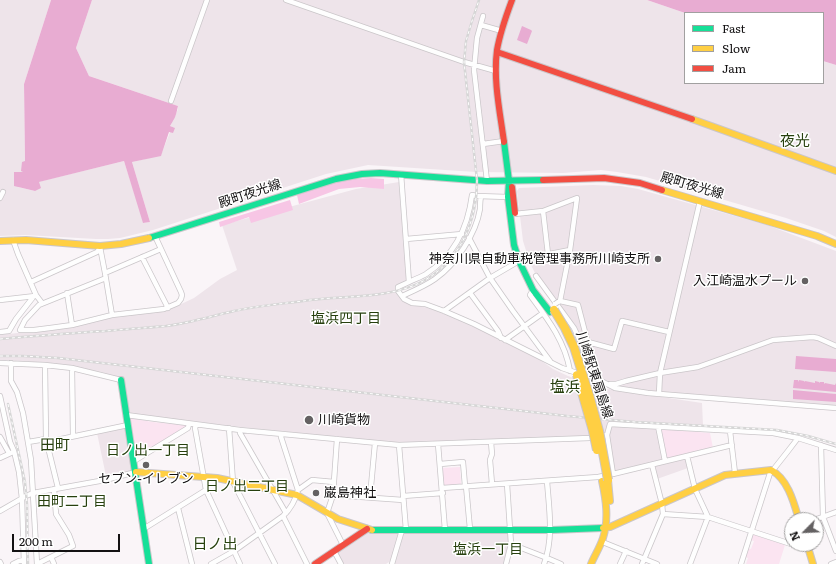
<!DOCTYPE html>
<html>
<head>
<meta charset="utf-8">
<style>
	body { margin:0 }
	#map { position:relative; width:836px; height:564px; overflow:hidden; background:#faf5f8; font-family:Literata,serif }
	canvas { display:block }
	.legend { position:absolute; left:684px; top:12px; width:140px; height:72px; box-sizing:border-box; background:#fff; border:1px solid #a1a0a0; margin:0; padding:5px 7px; list-style:none; font-size:12px; color:#131112 }
	.legend li { display:flex; align-items:center; gap:8px; height:20px }
	.legend b { width:20px; border:1px solid #a1a0a0 }
	.north { position:absolute; left:784px; top:512px; width:40px; height:40px; box-sizing:border-box; background:#fff; border:1px solid #a1a0a0; border-radius:50%; rotate:246deg; font-size:11px; font-weight:700; line-height:16px; text-align:center; color:#131112 }
	.north::after { content:''; display:block; margin:auto; width:14px; height:18px; background:#646162; clip-path:polygon(50% 0,100% 100%,50% 72%,0 100%) }
	.scale { position:absolute; left:12px; top:534px; width:108px; height:18px; box-sizing:border-box; border:2px solid #131112; border-top:0; padding-left:5px; font-size:12px; line-height:14px; white-space:nowrap; color:#131112; -webkit-text-stroke:3px #fff; paint-order:stroke }
</style>
</head>
<body>
<div id="map">
<canvas width="836" height="564"></canvas>
<ul class="legend">
<li><b style="height:5px;background:#16e098"></b>Fast</li>
<li><b style="height:5px;background:#ffcf43"></b>Slow</li>
<li><b style="height:5px;background:#f24e42"></b>Jam</li>
</ul>
<div class="north">N</div>
<div class="scale">200 m</div>
</div>
<script>
const ctx = document.querySelector('canvas').getContext('2d');
ctx.lineJoin = 'round';
function fillPath(path, color) { ctx.fillStyle = color; ctx.fill(path, 'evenodd'); }
function trace(path, color, width, dash) { ctx.strokeStyle = color; ctx.lineWidth = width; ctx.lineCap = dash ? 'butt' : 'round'; ctx.setLineDash(dash || []); ctx.stroke(path); }
function label(font, color, halo, rows, align = 'center') {
  ctx.font = font + ' Literata,"Noto Sans JP",serif'; ctx.lineWidth = 3; ctx.setLineDash([]); ctx.textBaseline = 'middle'; ctx.strokeStyle = halo; ctx.fillStyle = color; for (const [text, x, y, turn = 0] of rows) {
    ctx.save(); ctx.translate(x, y); ctx.rotate((+turn || 0) * Math.PI / 180); ctx.textAlign = isNaN(turn) ? turn : align; if (halo) ctx.strokeText(text, 0, 0); ctx.fillText(text, 0, 0); ctx.restore();
  }
}
fillPath(new Path2D(`
	M 0,0 L 51,0 L 24,84 L 25,162 L 22,162 L 23,172 L 18,187 L 35,191 L 38,182 L 124,161 L 144,223 L 150,222 L 132,162 L 161,155 L 170,132 L 174,128 L 170,126 L 171,124 L 173,121 L 178,109 L 178,106 L 89,76 L 76,48 L 92,0 L 647,0 L 685,13 L 685,83 L 823,83 L 823,61 L 836,65 L 836,237 L 824,231 L 786,218 L 646,177 L 617,172 L 601,170 L 563,173 L 476,172 L 368,165 L 326,174 L 153,230 L 120,238 L 108,239 L 96,239 L 25,235 L 0,236 Z
	M 399,182 L 407,281 L 399,284 L 395,287 L 398,295 L 403,301 L 442,312 L 461,321 L 462,320 L 536,357 L 553,369 L 568,376 L 601,388 L 702,403 L 703,425 L 608,422 L 605,433 L 590,436 L 402,444 L 241,427 L 130,414 L 123,378 L 101,372 L 57,364 L 8,360 L 0,361 L 0,335 L 61,328 L 116,315 L 164,310 L 177,306 L 194,298 L 220,279 L 237,270 L 222,225 L 356,189 Z
	M 593,185 L 621,186 L 638,189 L 767,225 L 836,251 L 836,406 L 663,393 L 615,387 L 612,382 L 599,379 L 591,373 L 582,340 L 535,273 L 530,263 L 523,241 L 517,191 L 519,188 Z
	M 612,425 L 657,429 L 663,460 L 613,473 L 609,438 L 610,428 Z
	M 125,427 L 132,471 L 106,476 L 97,433 Z
	M 684,458 L 686,459 L 688,468 L 657,479 L 654,467 L 655,465 Z
	M 366,532 L 372,533 L 399,533 L 392,560 L 386,564 L 343,564 L 337,553 L 338,551 Z
	M 402,533 L 509,533 L 510,544 L 504,564 L 394,564 Z`), '#eee4ea');
fillPath(new Path2D(`
	M 132,418 L 152,422 L 186,425 L 186,427 L 138,457 L 136,456 L 131,419 Z
	M 662,429 L 710,433 L 713,448 L 669,459 L 667,457 L 660,430 Z
	M 460,467 L 461,484 L 464,484 L 464,485 L 445,487 L 443,485 L 441,468 Z
	M 753,534 L 785,545 L 779,564 L 746,564 L 748,558 L 745,557 L 748,548 L 751,549 L 754,541 L 751,540 Z`), '#fbe4f1');
fillPath(new Path2D(`
	M 371,178 L 384,179 L 384,189 L 360,187 L 339,189 L 299,204 L 297,195 L 333,183 L 355,179 Z
	M 290,200 L 293,210 L 251,223 L 249,217 L 220,227 L 219,222 Z`), '#f7c6e5');
fillPath(new Path2D(`
	M 51,0 L 92,0 L 76,48 L 89,76 L 178,106 C 177,110 176,117 173,121 C 172,123 171,124 170,126 L 175,128 L 173,133 L 169,132 L 161,156 L 132,162 L 150,222 L 143,223 L 124,161 L 39,182 L 41,188 L 35,191 L 14,186 L 14,172 L 23,172 L 21,171 L 22,162 L 25,161 L 24,84 Z
	M 647,0 L 836,0 L 836,65 L 823,61 L 823,13 L 685,13 Z
	M 522,26 L 531,30 L 532,31 L 527,44 L 517,40 Z
	M 796,356 L 836,359 L 836,372 L 795,369 Z
	M 794,380 L 798,380 L 799,382 L 799,380 L 804,381 L 804,382 L 805,381 L 815,383 L 815,381 L 819,382 L 820,383 L 820,382 L 824,382 L 824,384 L 825,383 L 835,385 L 836,383 L 836,392 L 793,388 Z
	M 793,390 L 836,394 L 836,402 L 793,399 Z`), '#e8acd2');
const street = new Path2D(`
	M 286,0 L 464,62 L 496,71
	M 483,16 L 477,38 L 474,70 L 487,181
	M 481,25 L 502,31
	M 171,101 L 207,0
	M 483,144 L 504,141
	M 401,174 L 409,282 L 398,287 L 398,291 L 404,299 L 412,303 L 425,304 L 444,311 L 474,324 L 562,368 L 580,374 L 591,376 L 615,388 L 648,393 L 672,395 L 836,408
	M 0,198 L 3,192
	M 543,211 L 548,254
	M 515,214 L 543,211 L 577,198 L 570,250 L 560,301 L 558,302
	M 469,238 L 490,278 L 513,311 L 550,361
	M 406,239 L 462,234
	M 13,240 L 18,254 L 36,295 L 42,303
	M 100,247 L 105,273 L 112,315
	M 142,257 L 168,308
	M 105,273 L 161,249
	M 536,276 L 574,328 L 581,343 L 591,376
	M 106,278 L 39,305 L 25,320 L 20,330 L 34,330 L 50,328 L 72,325 L 112,315 L 164,309 L 178,303 L 181,299 L 182,295 L 181,292 L 155,236
	M 31,282 L 97,252 L 100,248
	M 409,282 C 415,279 421,277 426,274 C 454,256 468,227 472,195 L 477,196 L 508,197
	M 533,290 L 530,295 C 547,318 565,341 570,371
	M 67,293 L 72,325
	M 470,293 L 498,331 L 501,338
	M 402,296 C 413,291 425,286 435,279 C 456,264 476,234 480,209 C 480,205 480,201 481,197
	M 0,300 L 35,296
	M 560,301 L 578,305 L 597,378
	M 444,311 L 490,278 L 519,261 L 524,259 L 570,250
	M 0,332 L 9,331 L 16,319 L 34,296
	M 505,340 L 543,313
	M 588,342 L 614,349 L 622,321 L 669,332
	M 0,363 L 45,365 L 72,368 L 121,380
	M 11,363 L 11,381 L 17,392 L 23,413 L 31,460 L 37,564
	M 45,365 L 46,439 L 58,488
	M 72,368 L 73,436
	M 610,384 L 616,384 L 626,381 L 660,373 L 698,367 L 715,361 L 773,340 L 813,337 L 818,338 L 836,346
	M 659,394 L 660,373 L 700,201
	M 0,396 L 10,442 L 14,451 L 19,472 L 22,499 L 24,564
	M 126,415 L 240,430 L 399,445 L 590,438 L 607,435 L 610,424 L 773,433 L 798,438 L 836,450
	M 196,425 L 195,428 L 206,490 L 240,564
	M 658,426 L 665,461
	M 229,428 L 233,482 L 275,564
	M 240,430 L 240,433 L 286,513
	M 730,431 L 735,473
	M 607,435 L 613,474
	M 0,437 L 9,453
	M 337,439 L 333,495 L 327,513 L 343,545
	M 28,442 L 46,439
	M 47,442 L 128,425
	M 491,442 L 492,454 L 490,460 L 492,484
	M 438,444 L 445,530
	M 399,445 L 406,530
	M 821,445 L 823,517 L 836,551
	M 687,456 L 695,489 L 708,517 L 690,564
	M 0,458 L 11,453
	M 134,461 L 188,428 L 189,424
	M 440,464 L 463,462 L 465,486
	M 773,470 L 788,451 L 798,438
	M 466,486 L 470,529
	M 442,488 L 598,477 L 613,474 L 732,445
	M 298,490 L 312,480 L 334,482
	M 333,495 L 403,500
	M 403,496 L 443,493
	M 370,497 L 375,443
	M 178,508 L 192,564
	M 0,511 L 26,496 L 33,493 L 105,480 L 136,472
	M 663,514 L 708,517 L 797,546 L 807,544
	M 283,516 L 307,564
	M 814,520 L 836,512
	M 145,528 L 206,490
	M 605,543 L 657,564
	M 511,544 L 547,558 L 561,564
	M 334,551 L 341,564
	M 51,557 L 54,564
	M 0,562 L 1,564
	M 13,564 L 19,561 L 24,560
	M 37,564 L 73,546 L 69,535 L 56,514 L 54,489
	M 211,564 L 234,551 L 283,516 C 290,510 296,499 298,490 L 281,437 L 281,435
	M 392,564 L 402,530
	M 506,564 L 511,544 L 507,484
	M 544,564 C 554,538 549,508 547,481
	M 620,564 L 626,551
	M 642,564 L 663,514 L 662,504 L 652,465
	M 741,564 L 771,470
	M 831,564 L 836,562`);
const fast = new Path2D(`
	M 504,142 L 509,181 L 508,197 L 514,245 L 519,261 L 533,290 L 550,312
	M 149,238 L 336,179 L 362,174 L 380,173 L 487,181 L 543,180
	M 121,380 L 149,564
	M 372,530 L 551,530 L 603,528`);
const slow = new Path2D(`
	M 692,119 L 836,171
	M 662,190 L 817,236 L 836,244
	M 0,241 L 26,240 L 100,246 L 121,244 L 149,238
	M 136,472 L 217,478 L 297,495 L 338,519 L 372,530
	M 608,480 L 610,501
	M 603,528 L 610,527 L 725,475 L 771,470 C 788,479 794,503 799,520
	M 807,544 L 813,564
	M 591,564 C 595,555 600,547 603,538 C 609,519 606,500 602,481`);
const jam = new Path2D(`
	M 497,52 L 692,119
	M 504,142 C 500,112 493,80 497,50 C 500,33 506,16 512,0
	M 543,180 L 604,178 L 640,183 L 662,190
	M 512,187 L 515,213
	M 315,564 L 367,529`);
trace(street, '#cac6c9', 6);
trace(fast, '#cac6c9', 8);
trace(slow, '#cac6c9', 8);
trace(jam, '#cac6c9', 8);
trace(street, '#fefefe', 4.5);
trace(fast, '#16e098', 6);
trace(slow, '#ffcf43', 6);
trace(jam, '#f24e42', 6);
const rail = new Path2D(`
	M 0,339 C 35,336 71,333 106,331 C 126,329 146,328 166,326 C 189,323 212,316 234,311 C 257,306 280,304 303,301 C 342,295 390,300 425,280 C 461,259 477,221 477,180 L 464,62 L 466,41 L 472,21 L 479,0
	M 0,356 L 23,356 L 58,358 L 567,416 L 635,422 L 777,430 L 808,436 L 836,444
	M 8,404 L 25,482 L 27,504 L 28,564`);
trace(rail, '#d6d6d6', 2.5);
trace(rail, '#fff', 1, [3]);
const streetBridge = new Path2D(`
	M 555,304 L 558,302`);
const slowBridge = new Path2D(`
	M 554,310 L 565,328 L 574,347 L 590,398 L 599,431 L 608,480
	M 577,375 L 593,431 L 597,450`);
trace(streetBridge, '#cac6c9', 6, []);
trace(slowBridge, '#cac6c9', 10, []);
trace(streetBridge, '#fefefe', 4.5);
trace(slowBridge, '#ffcf43', 8);
for (const [x, y, r, color] of [
	[658,259,4,"#646162"],
	[805,281,4,"#646162"],
	[309,420,5,"#646162"],
	[146,465,4,"#646162"],
	[316,493,4,"#646162"]
]) { const dot = new Path2D(); dot.arc(x, y, r, 0, 2 * Math.PI); ctx.fillStyle = color; ctx.fill(dot); trace(dot, '#fff', 1.5); }
label('13px', '#131112', '#fff', [
	["殿町夜光線",692,186,16],
	["殿町夜光線",250,194,-18],
	["川崎駅東扇島線",594,375,72]
]);
label('13px', '#131112', '#fff', [
	["神奈川県自動車税管理事務所川崎支所",650,259],
	["入江崎温水プール",797,281],
	["川崎貨物",318,420,"left"],
	["セブン-イレブン",146,479,"center"],
	["巌島神社",324,493,"left"]
], 'right');
label('14px', '#27400e', '#fff', [
	["塩浜四丁目",346,319],
	["日ノ出一丁目",148,451],
	["日ノ出二丁目",247,487],
	["田町二丁目",72,502],
	["塩浜一丁目",488,550]
]);
label('15px', '#27400e', '#fff', [
	["夜光",795,142],
	["塩浜",565,388],
	["田町",55,446],
	["日ノ出",215,545]
]);
</script>
</body>
</html>
